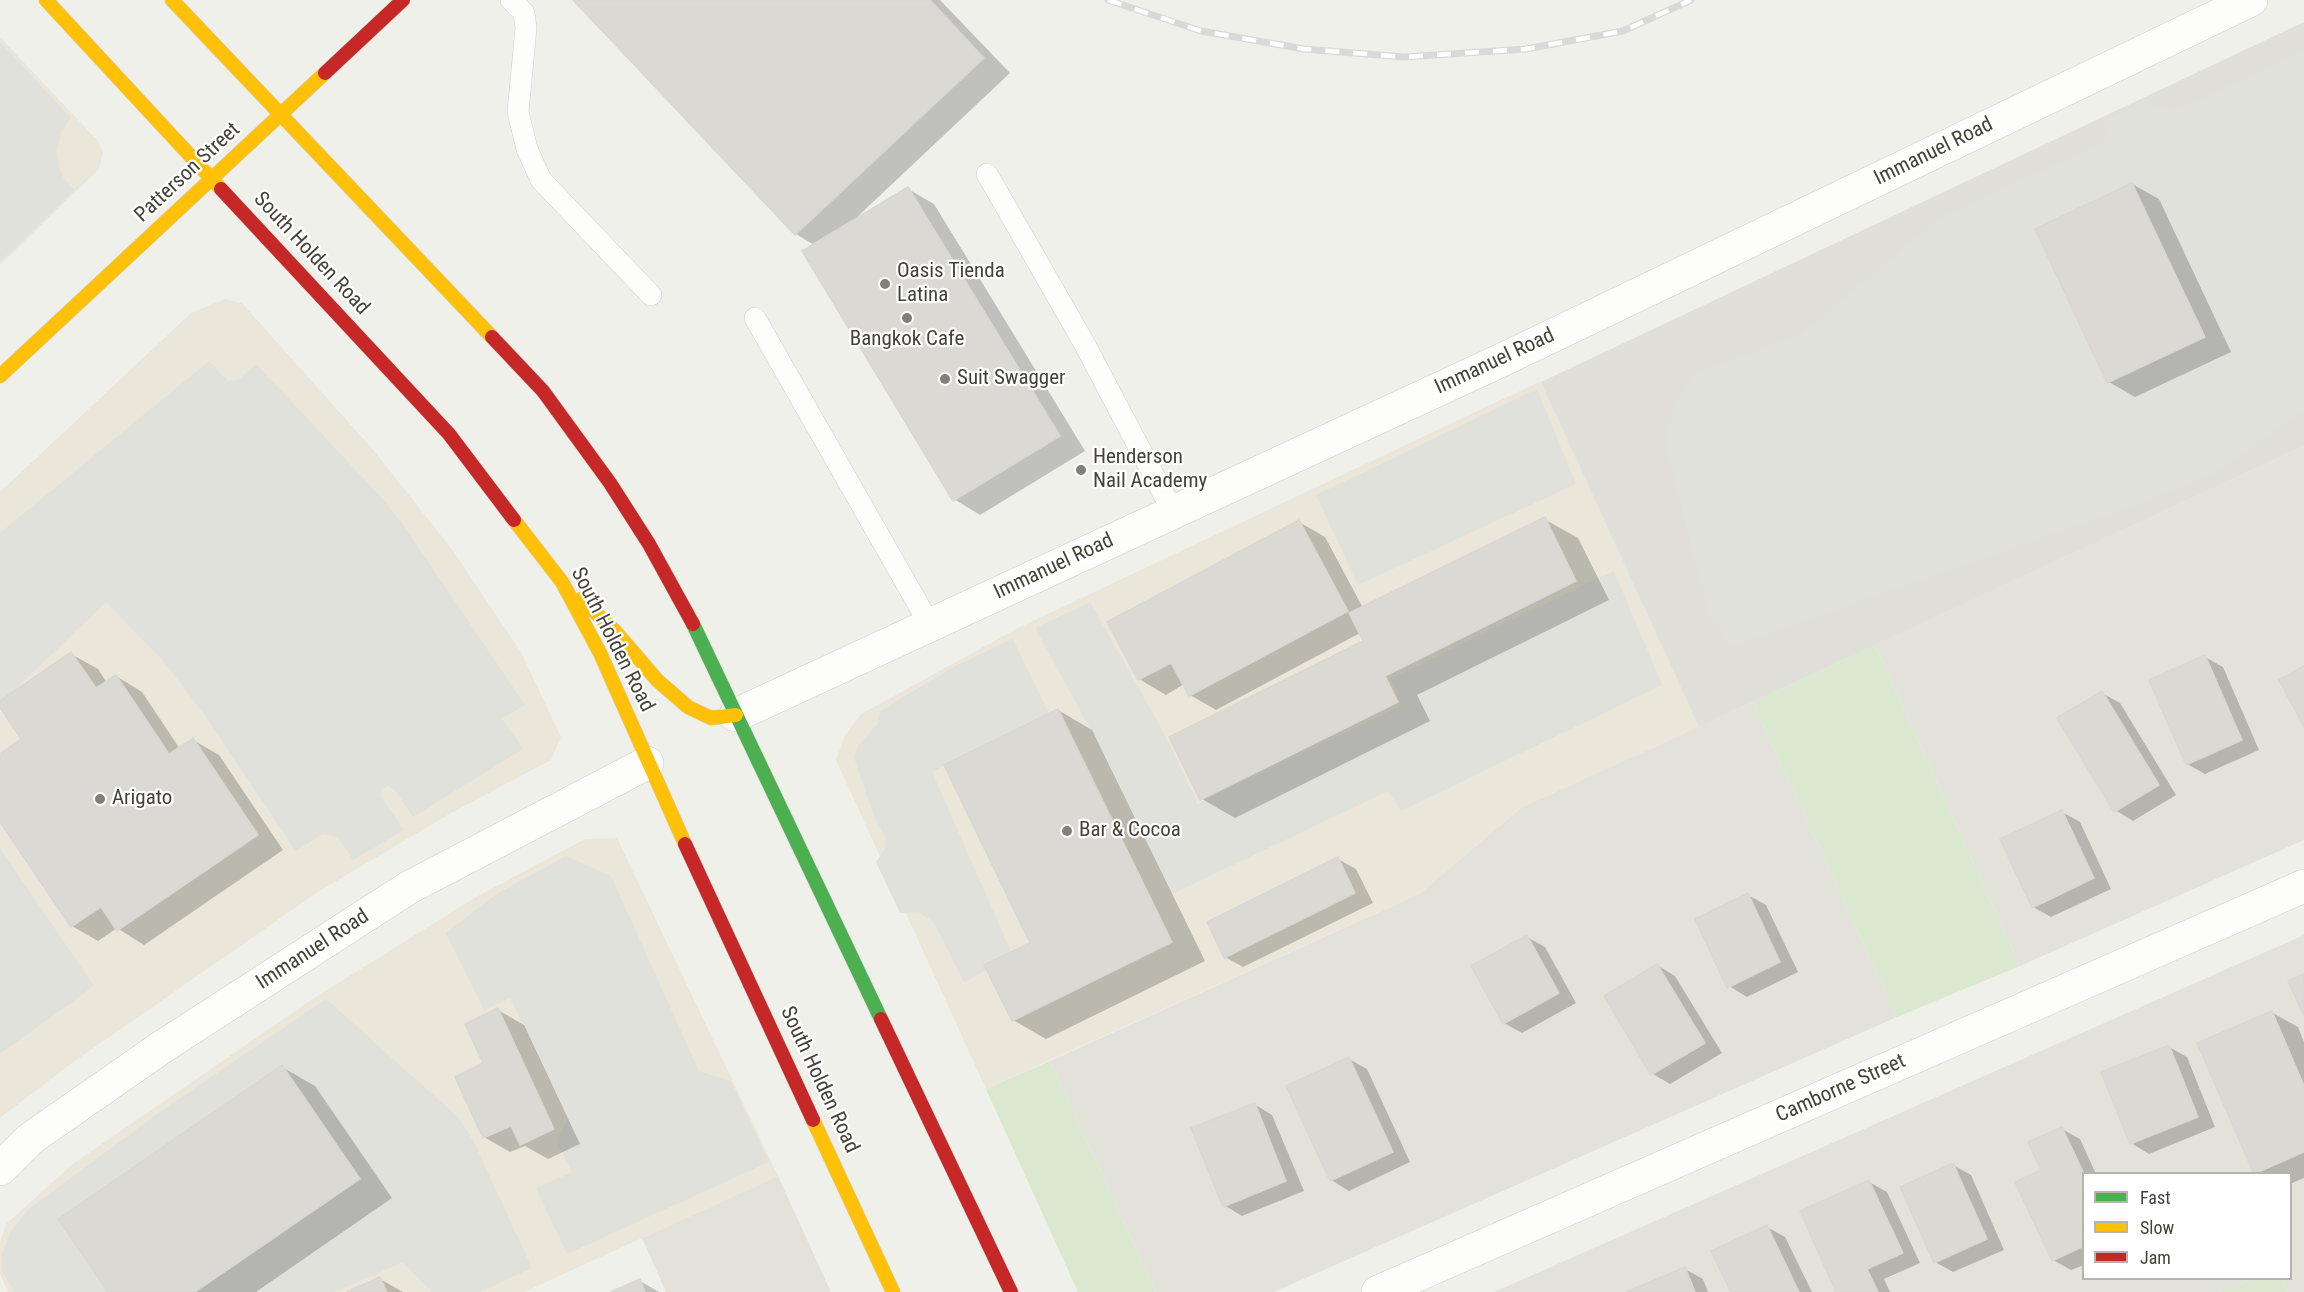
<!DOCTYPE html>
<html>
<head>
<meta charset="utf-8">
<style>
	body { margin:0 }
	#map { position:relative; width:2304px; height:1292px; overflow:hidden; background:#f0f0eb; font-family:"Roboto Condensed",sans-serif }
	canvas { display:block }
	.legend { position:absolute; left:2082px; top:1172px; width:210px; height:108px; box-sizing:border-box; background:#fff; border:2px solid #b5b4af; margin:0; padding:8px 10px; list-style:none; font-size:18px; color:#454338 }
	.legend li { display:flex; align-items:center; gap:12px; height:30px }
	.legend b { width:30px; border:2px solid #b5b4af }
</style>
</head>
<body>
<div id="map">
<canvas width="2304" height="1292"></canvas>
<ul class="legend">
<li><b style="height:8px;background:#4caf50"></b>Fast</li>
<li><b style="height:8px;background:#ffc107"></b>Slow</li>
<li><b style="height:8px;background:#c62828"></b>Jam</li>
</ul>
</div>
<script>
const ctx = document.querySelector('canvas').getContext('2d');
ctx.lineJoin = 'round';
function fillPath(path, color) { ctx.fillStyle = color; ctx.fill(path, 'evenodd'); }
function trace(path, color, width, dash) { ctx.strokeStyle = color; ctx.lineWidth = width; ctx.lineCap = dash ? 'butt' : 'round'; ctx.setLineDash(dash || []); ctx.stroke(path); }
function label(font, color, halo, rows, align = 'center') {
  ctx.font = font + ' "Roboto Condensed",sans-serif'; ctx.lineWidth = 4.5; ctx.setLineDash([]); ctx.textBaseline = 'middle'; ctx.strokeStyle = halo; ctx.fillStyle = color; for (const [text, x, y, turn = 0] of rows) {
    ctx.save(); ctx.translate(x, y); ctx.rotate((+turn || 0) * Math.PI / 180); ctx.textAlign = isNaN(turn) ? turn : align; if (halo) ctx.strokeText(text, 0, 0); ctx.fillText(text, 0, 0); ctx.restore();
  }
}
fillPath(new Path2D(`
	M 2304,446 L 2304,840 L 2020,966 L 1875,645 Z
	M 1753,702 L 1897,1017 L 1274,1292 L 1156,1292 L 1050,1061 L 1419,894 L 1522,807 Z
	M 2304,935 L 2304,1292 L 2288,1292 L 2282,1279 L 2290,1278 L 2290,1174 L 2084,1174 L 2084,1278 L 2251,1279 L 2219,1292 L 1494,1292 Z
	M 778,1176 L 831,1292 L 666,1292 L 642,1238 Z`), '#e3e2da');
fillPath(new Path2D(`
	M 0,37 L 98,141 L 103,153 L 99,169 L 0,265 Z
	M 225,299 L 242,303 L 375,452 L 454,552 L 521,652 L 561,737 L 551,760 L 451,813 L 318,892 L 72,1063 L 0,1118 L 0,492 L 191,313 Z
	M 1541,381 L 1699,727 L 1522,807 L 1419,894 L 986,1089 L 836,760 L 845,735 L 861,714 L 1018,628 Z
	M 617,838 L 778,1176 L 524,1292 L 8,1292 L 0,1274 L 0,1242 L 6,1224 L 74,1163 L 314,998 L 476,897 L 585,839 Z`), '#eae6d9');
fillPath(new Path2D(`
	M 2304,22 L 2304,446 L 1699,727 L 1541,382 Z`), '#e0dfda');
fillPath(new Path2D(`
	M 1875,645 L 2020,966 L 1897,1017 L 1753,702 Z
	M 1050,1061 L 1156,1292 L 1078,1292 L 986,1089 Z
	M 2251,1279 L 2282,1279 L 2288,1292 L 2219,1292 Z`), '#d9e8ce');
fillPath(new Path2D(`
	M 0,42 L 71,118 L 62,131 L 57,151 L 59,168 L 64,179 L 74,190 L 0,262 Z
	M 2304,50 L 2304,410 L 2217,472 L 2141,503 L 1732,646 L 1710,618 L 1666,446 L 1673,406 L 1695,374 L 1800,335 L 1939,218 L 2102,143 L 2109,133 L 2103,122 L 2150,100 L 2159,108 L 2176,111 ZM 2132,183 L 2205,337 L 2108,383 L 2035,229 Z
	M 209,361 L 228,381 L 238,380 L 256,364 L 381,497 L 402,523 L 525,705 L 502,719 L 523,749 L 413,817 L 395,790 L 388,786 L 382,789 L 381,797 L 404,830 L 353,860 L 338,837 L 323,834 L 296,851 L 206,717 L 162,659 L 106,602 L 0,704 L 0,533 Z
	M 1537,389 L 1576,484 L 1358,585 L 1316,495 Z
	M 1614,571 L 1662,685 L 1401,811 L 1388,791 L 1172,894 L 1110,765 L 1035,628 L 1090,602 L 1164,733 L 1198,804 L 1402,705 L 1390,679 Z
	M 1013,639 L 1050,716 L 932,772 L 1013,956 L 964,982 L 933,921 L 918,912 L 900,913 L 876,862 L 885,849 L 886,839 L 874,816 L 854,757 L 858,746 L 878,723 L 880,711 L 957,665 Z
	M 0,848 L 94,986 L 0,1054 Z
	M 566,856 L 611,876 L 699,1071 L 731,1081 L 769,1162 L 567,1254 L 536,1188 L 572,1172 L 557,1141 L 568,1119 L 510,998 L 484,1010 L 446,933 L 495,895 Z
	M 326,999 L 458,1117 L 473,1140 L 532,1268 L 480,1292 L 432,1292 L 403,1262 L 335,1292 L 195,1292 L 360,1179 L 282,1065 L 58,1218 L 108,1292 L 14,1292 L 2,1270 L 2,1255 L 10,1232 L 29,1209 L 164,1109 Z`), '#e1e1dc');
fillPath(new Path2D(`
	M 575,0 L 940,0 L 1010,73 L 855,219 L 908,189 L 934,204 L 1085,451 L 980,515 L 954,499 L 814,245 L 796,234 Z
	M 2132,184 L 2159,199 L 2231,352 L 2135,397 L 2109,382 Z
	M 1544,519 L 1578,538 L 1609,600 L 1417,695 L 1430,721 L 1235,818 L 1202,799 L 1365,641 L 1360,633 L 1216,710 L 1190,695 L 1184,684 L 1166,695 L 1139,679 L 1109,623 L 1299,522 L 1325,537 L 1363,608 Z
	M 71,654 L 98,669 L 107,683 L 116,676 L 142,692 L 180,749 L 193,740 L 219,755 L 283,850 L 144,945 L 117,928 L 98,941 L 72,926 L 0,820 L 0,756 L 24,740 L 0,703 Z
	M 2205,657 L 2223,667 L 2259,750 L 2205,774 L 2187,764 Z
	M 2102,693 L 2120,703 L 2176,795 L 2133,821 L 2115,810 Z
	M 1058,710 L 1092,730 L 1205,961 L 1046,1039 L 1013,1020 L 1032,943 Z
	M 2062,812 L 2080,822 L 2111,889 L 2051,917 L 2033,907 Z
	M 1338,859 L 1356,869 L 1373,903 L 1243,967 L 1225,957 Z
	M 1748,895 L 1766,905 L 1798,972 L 1747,997 L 1729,986 Z
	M 1527,937 L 1545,947 L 1576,1003 L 1522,1033 L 1504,1023 Z
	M 1657,965 L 1675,976 L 1722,1053 L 1670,1084 L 1653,1074 Z
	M 498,1010 L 524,1025 L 580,1144 L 548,1159 L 525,1146 L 510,1152 L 484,1137 Z
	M 2271,1012 L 2298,1027 L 2304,1042 L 2304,1178 L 2290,1184 L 2290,1174 L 2256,1173 Z
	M 2169,1047 L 2187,1057 L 2215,1127 L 2149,1154 L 2131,1143 Z
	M 1349,1059 L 1367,1069 L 1410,1162 L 1349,1191 L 1331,1180 Z
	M 282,1067 L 315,1086 L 392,1198 L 256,1292 L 110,1292 Z
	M 1254,1104 L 1272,1115 L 1304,1191 L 1242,1216 L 1224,1205 Z
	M 2062,1129 L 2080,1139 L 2096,1174 L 2084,1174 L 2084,1265 L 2071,1270 L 2053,1260 L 2043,1171 Z
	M 1953,1165 L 1971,1175 L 2004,1250 L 1953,1272 L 1935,1262 Z
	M 1869,1182 L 1887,1192 L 1920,1263 L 1884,1279 L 1890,1292 L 1838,1292 Z
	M 1767,1227 L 1785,1237 L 1812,1292 L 1732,1292 Z
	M 1685,1269 L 1703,1279 L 1708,1292 L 1630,1292 Z
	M 380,1279 L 403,1292 L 351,1292 Z
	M 640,1281 L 659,1292 L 615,1292 Z`), '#0003');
const building = new Path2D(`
	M 573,0 L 930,0 L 984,58 L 795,235 Z
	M 2132,183 L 2205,337 L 2107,383 L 2035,229 Z
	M 908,187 L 1060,436 L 953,501 L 802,251 Z
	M 1545,517 L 1576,581 L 1385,676 L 1398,702 L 1200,800 L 1169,737 L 1363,641 L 1349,613 Z
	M 1299,520 L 1348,611 L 1189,696 L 1171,663 L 1138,680 L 1107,622 Z
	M 71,652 L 96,688 L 116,675 L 169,754 L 193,738 L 258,835 L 117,931 L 101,907 L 71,927 L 0,822 L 0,754 L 21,739 L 0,708 L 0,701 Z
	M 2205,655 L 2242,740 L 2186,765 L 2149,680 Z
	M 2304,666 L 2304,727 L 2279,680 Z
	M 2102,691 L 2159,785 L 2114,812 L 2057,718 Z
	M 1058,709 L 1172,942 L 1012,1021 L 984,965 L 1030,943 L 944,765 Z
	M 2062,810 L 2094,878 L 2032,908 L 2000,839 Z
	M 1338,857 L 1355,893 L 1224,958 L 1207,922 Z
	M 1748,893 L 1780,962 L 1727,988 L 1695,919 Z
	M 1527,935 L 1559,993 L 1503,1024 L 1471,966 Z
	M 1657,964 L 1705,1043 L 1651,1075 L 1604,996 Z
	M 2304,974 L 2304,1016 L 2288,981 Z
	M 498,1008 L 554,1129 L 520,1145 L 511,1126 L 483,1138 L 455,1077 L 483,1063 L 465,1024 Z
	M 2272,1011 L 2304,1086 L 2304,1152 L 2254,1174 L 2197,1043 Z
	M 2169,1045 L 2198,1117 L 2130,1144 L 2101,1072 Z
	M 1349,1057 L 1393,1152 L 1330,1181 L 1286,1086 Z
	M 282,1065 L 360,1179 L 195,1292 L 108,1292 L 58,1219 Z
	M 1255,1103 L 1286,1181 L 1223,1207 L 1191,1128 Z
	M 2062,1127 L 2084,1174 L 2084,1246 L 2052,1261 L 2015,1182 L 2041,1170 L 2028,1142 Z
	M 1953,1163 L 1987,1239 L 1934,1263 L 1900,1187 Z
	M 1869,1180 L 1903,1253 L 1867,1269 L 1878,1292 L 1836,1292 L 1800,1211 Z
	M 1767,1225 L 1799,1292 L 1731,1292 L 1711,1251 Z
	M 1685,1267 L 1695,1292 L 1626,1292 Z
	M 380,1277 L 387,1292 L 347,1292 Z
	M 640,1279 L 645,1292 L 611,1292 Z`);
fillPath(building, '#dad9d4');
trace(building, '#d8d7d1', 1.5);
const lane = new Path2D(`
	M 511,0 L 524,13 L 526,28 L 518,112 L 527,149 L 541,180 L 651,295
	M 987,174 L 1084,343 L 1173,512
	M 755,318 L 930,625`);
const street = new Path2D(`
	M 736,715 L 1504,359 L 2251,0
	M 0,1169 L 30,1139 L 162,1047 L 408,888 L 647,763
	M 1378,1292 L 2304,886`);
const fast = new Path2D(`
	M 693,624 L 881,1019`);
const slow = new Path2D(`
	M 46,0 L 221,189
	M 172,0 L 492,337
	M 0,376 L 325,73
	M 514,520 L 562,582 L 600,653 L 685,844
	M 581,599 L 615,631 L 657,680 L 688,707 L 711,718 L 736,715
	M 813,1120 L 893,1292`);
const jam = new Path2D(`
	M 325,73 L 403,0
	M 221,189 L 449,434 L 514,520
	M 492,337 L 543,391 L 610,483 L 649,544 L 693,624
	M 685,844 L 813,1120
	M 881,1019 L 1011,1292`);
trace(lane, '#cecec9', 22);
trace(street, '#cecec9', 34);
trace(fast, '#d0cfc5', 15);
trace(slow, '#d0cfc5', 15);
trace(jam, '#d0cfc5', 15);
trace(lane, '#fdfdfc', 21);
trace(street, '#fdfdfc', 33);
trace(fast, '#4caf50', 14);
trace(slow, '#ffc107', 14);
trace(jam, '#c62828', 14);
const rail = new Path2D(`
	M 1108,0 L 1201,31 L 1304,49 L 1404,57 L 1526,49 L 1623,31 L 1691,0`);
trace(rail, '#d9d9d8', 7);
trace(rail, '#fff', 4.5, [14]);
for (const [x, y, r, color] of [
	[885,284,6,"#818077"],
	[907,318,6,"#818077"],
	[945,379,6,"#818077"],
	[1081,470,6,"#818077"],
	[100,799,6,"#818077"],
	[1067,831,6,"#818077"]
]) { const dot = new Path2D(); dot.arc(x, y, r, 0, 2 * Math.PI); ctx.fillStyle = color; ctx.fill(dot); trace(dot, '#fff', 2); }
label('21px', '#454338', '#fff', [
	["Immanuel Road",1934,152,-26],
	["Patterson Street",188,173,-43],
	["South Holden Road",311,254,47],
	["Immanuel Road",1495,362,-25],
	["Immanuel Road",1054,567,-25],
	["South Holden Road",612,640,63],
	["Immanuel Road",313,950,-33],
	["South Holden Road",819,1080,65],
	["Camborne Street",1841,1089,-24]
]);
label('21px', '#454338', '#fff', [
	["Oasis Tienda",897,272],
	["Latina",897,296],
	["Bangkok Cafe",907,340,"center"],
	["Suit Swagger",957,379],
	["Henderson",1093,458],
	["Nail Academy",1093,482],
	["Arigato",112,799],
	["Bar & Cocoa",1079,831]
], 'left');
</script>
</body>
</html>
